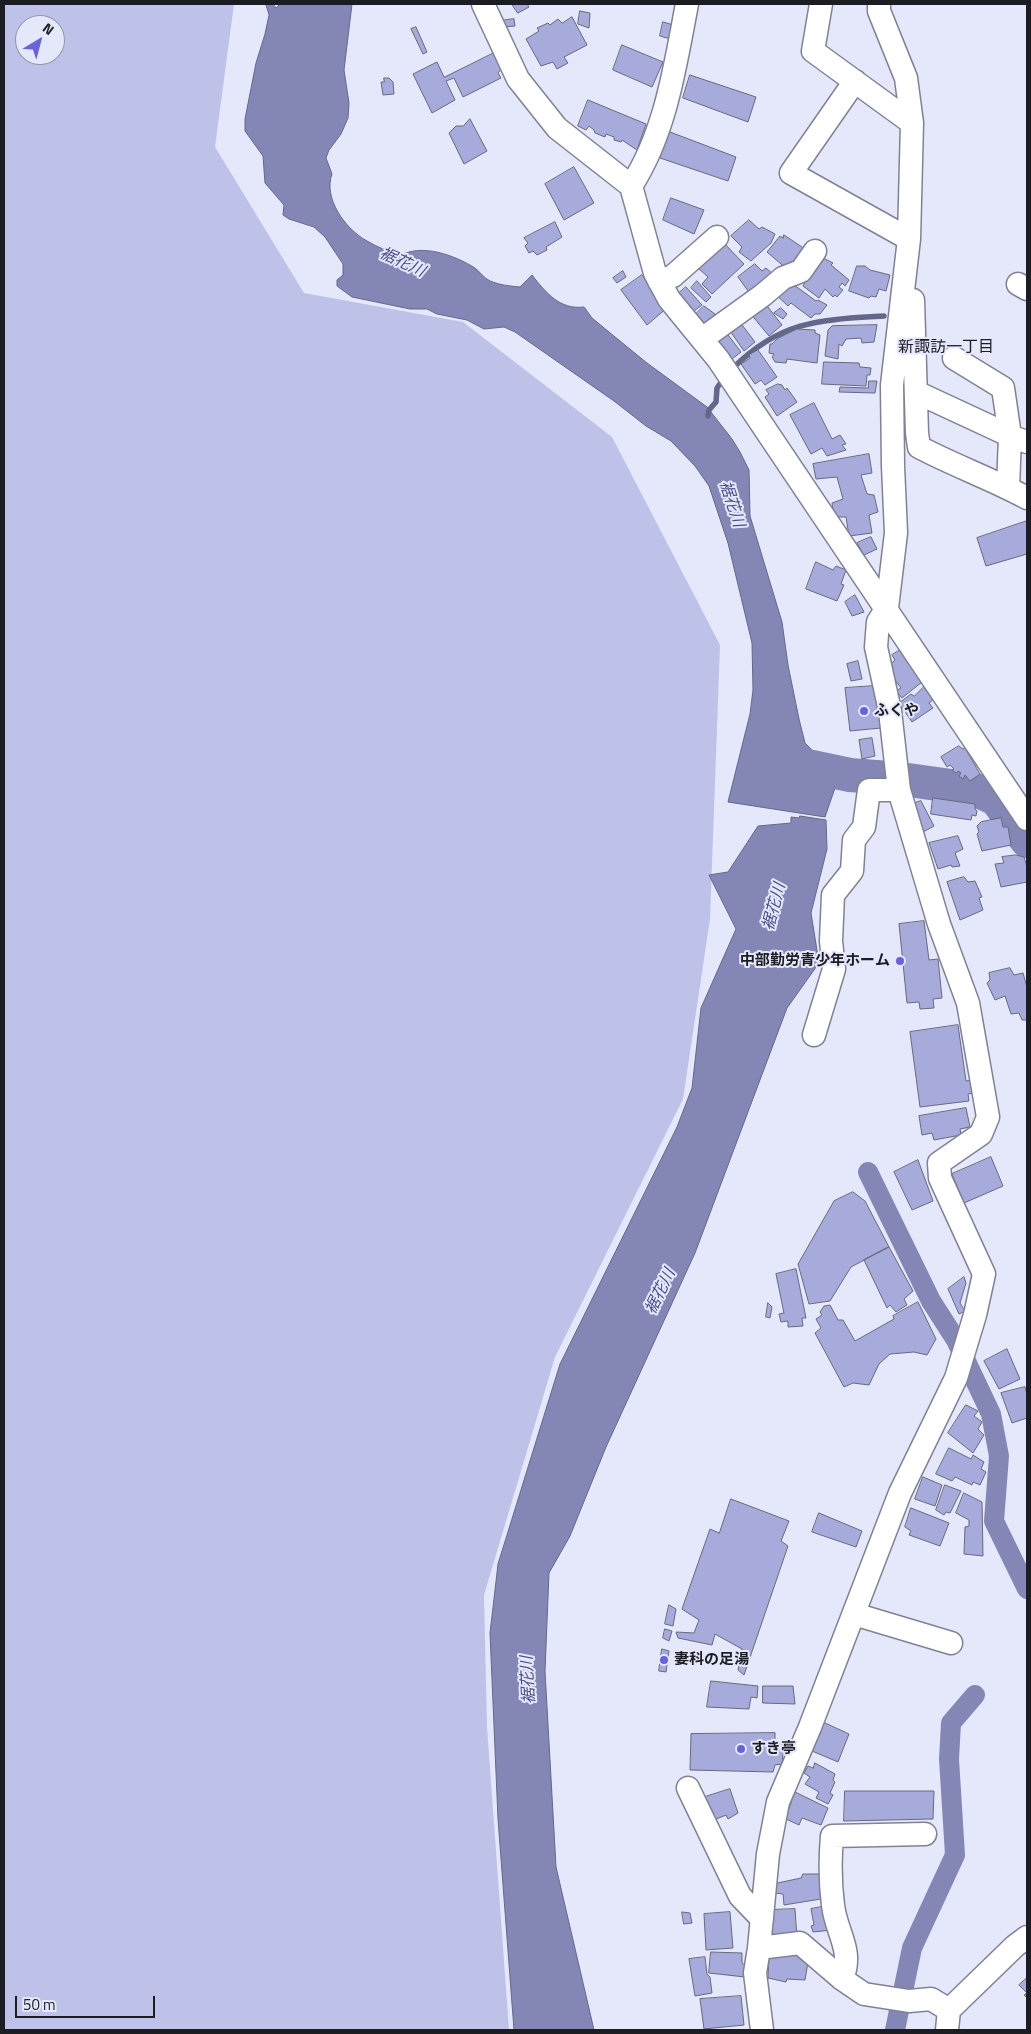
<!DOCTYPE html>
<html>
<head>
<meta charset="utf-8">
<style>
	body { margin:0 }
	#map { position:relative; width:1031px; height:2034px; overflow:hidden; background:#e5e7fb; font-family:"Titillium Web",sans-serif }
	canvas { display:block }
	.frame { position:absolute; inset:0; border:5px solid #1c1c23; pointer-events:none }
	.north { position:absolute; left:15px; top:15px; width:50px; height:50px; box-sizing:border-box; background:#e5e7fb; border:1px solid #9596a5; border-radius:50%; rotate:37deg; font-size:14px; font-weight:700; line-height:20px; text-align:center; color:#1c1c23 }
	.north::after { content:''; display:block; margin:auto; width:18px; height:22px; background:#6862dc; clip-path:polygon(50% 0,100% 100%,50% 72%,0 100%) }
	.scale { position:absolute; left:15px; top:1996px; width:140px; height:22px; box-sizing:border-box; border:2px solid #1c1c23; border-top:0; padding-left:6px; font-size:15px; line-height:18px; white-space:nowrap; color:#1c1c23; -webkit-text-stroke:4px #e5e7fb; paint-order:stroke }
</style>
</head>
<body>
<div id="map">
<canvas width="1031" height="2034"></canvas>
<div class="frame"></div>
<div class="north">N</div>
<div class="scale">50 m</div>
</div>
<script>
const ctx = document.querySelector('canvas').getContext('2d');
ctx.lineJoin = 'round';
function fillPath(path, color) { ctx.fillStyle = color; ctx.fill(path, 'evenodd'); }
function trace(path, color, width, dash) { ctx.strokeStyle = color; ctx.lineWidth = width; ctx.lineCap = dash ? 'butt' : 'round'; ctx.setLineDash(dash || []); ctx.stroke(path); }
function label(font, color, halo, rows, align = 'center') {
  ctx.font = font + ' "Titillium Web","Noto Sans JP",sans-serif'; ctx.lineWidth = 4; ctx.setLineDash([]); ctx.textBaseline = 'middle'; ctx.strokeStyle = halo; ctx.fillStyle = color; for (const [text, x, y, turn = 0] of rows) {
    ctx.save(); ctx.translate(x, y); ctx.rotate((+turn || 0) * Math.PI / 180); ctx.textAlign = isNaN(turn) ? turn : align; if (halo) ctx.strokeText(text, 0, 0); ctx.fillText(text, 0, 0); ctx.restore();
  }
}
fillPath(new Path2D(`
	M 4,4 L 234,4 L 215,147 L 304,293 L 463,322 L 612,437 L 720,645 L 710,919 L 683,1099 L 555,1357 L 484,1595 L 487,1727 L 509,2030 L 4,2030 ZM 25,25 L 55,25 L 55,55 L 25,55 Z`), '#bfc2e8');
const water = new Path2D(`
	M 266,4 L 273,4 L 276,8 L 280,4 L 352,4 L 344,70 L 349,103 L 348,118 L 341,134 L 329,150 L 326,158 L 332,174 C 323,198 345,229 367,241 C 377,247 388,251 399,256 C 422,243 454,255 475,268 C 480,272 484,278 490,281 C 500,285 509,286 520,287 L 532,275 C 546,293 560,310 584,307 L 592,318 L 609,332 L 647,363 L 707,407 L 732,439 L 740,452 L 749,470 L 750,516 L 782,622 L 788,665 L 799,719 L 805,743 L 816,754 L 831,764 L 836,785 L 825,817 L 728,802 L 750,714 L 753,690 L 752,643 L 728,543 L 709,486 L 695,466 L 671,441 L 646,426 L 614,401 L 515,332 L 504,327 L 484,329 L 467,320 L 437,314 L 427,309 L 410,309 L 352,297 L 337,286 L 337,280 L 343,275 L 343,264 L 325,237 L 314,227 L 289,219 L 283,215 L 284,205 L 265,183 L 263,156 L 245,131 L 245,119 L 256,63 L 265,34 L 269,15 Z
	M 800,816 L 826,820 L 827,849 L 811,913 L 819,963 L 787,1008 L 695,1253 L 606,1447 L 570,1536 L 549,1573 L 545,1671 L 556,1867 L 594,2030 L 514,2030 L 498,1819 L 490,1633 L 498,1564 L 560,1364 L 677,1127 L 692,1088 L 701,1008 L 736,929 L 709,875 L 728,872 L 758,826 L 791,823 L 791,817 L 799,818 Z`);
fillPath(water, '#8487b5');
trace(water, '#656789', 1);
trace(new Path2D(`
	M 734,367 C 782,320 820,320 884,316
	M 708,416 L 709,410 L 716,402 L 717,388 L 724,378`), '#656789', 5.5);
trace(new Path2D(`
	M 868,1172 L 931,1301 L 956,1340 L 991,1414 L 999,1456 L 994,1521 L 1027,1589
	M 895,2030 L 912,1948 L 955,1855 L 949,1759 L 951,1723 L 975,1695`), '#8487b5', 20);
trace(new Path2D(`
	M 788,762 L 850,775 L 889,778
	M 908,780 L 973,789 L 996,799 L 1027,841`), '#8487b5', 34);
const building = new Path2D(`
	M 512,4 L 527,4 L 529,7 L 518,13 Z
	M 580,11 L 590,13 L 589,28 L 578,24 Z
	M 572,17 L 587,45 L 564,57 L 568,63 L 557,69 L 553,62 L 541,66 L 526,39 L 539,31 L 537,28 L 548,23 L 550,25 L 558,19 L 562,23 Z
	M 514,19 L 515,26 L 503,27 L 500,21 Z
	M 663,22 L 677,26 L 674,40 L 660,36 Z
	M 416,27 L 427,52 L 423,54 L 411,29 Z
	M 622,45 L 663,62 L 652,87 L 613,70 Z
	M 494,53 L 501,69 L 498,73 L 501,78 L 463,97 L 454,78 L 446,81 L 455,100 L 432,113 L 413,74 L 437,62 L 444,77 Z
	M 690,75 L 756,97 L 748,122 L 683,98 Z
	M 384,78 L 389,78 L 393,82 L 394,94 L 383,95 L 381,82 L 384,82 Z
	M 588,100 L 646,124 L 637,150 L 622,140 L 621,142 L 614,140 L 614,137 L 606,134 L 605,137 L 595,133 L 594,130 L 589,126 L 586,130 L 578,126 Z
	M 470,119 L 487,151 L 464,164 L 449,133 L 456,126 L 463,126 Z
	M 670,132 L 736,157 L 728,181 L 660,158 Z
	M 574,167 L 594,203 L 564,220 L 545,184 Z
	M 671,198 L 704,210 L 694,234 L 663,220 Z
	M 749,220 L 759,229 L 762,227 L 775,234 L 771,243 L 751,261 L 739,252 L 742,247 L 731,236 Z
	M 555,222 L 562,237 L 546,247 L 547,250 L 537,255 L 533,251 L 529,253 L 525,246 L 528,243 L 524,238 Z
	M 784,235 L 805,249 L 788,270 L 767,252 L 780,236 L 783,238 Z
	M 723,242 L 744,264 L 712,294 L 702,284 L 708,277 L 698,268 Z
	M 821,257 L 833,263 L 831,265 L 849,280 L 845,286 L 842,283 L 839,287 L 843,290 L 837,297 L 835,295 L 833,297 L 825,289 L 819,298 L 803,286 L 805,282 L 802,280 Z
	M 755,264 L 762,271 L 766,268 L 774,275 L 751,295 L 738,277 Z
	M 857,266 L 865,266 L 870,270 L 890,275 L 886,291 L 879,289 L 876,297 L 871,296 L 869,298 L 849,291 Z
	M 623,271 L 626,277 L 617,283 L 613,278 Z
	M 642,275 L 668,307 L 647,325 L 621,290 Z
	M 697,281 L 711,297 L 706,302 L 691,288 Z
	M 790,282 L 816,301 L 818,300 L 827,305 L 820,314 L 815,314 L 811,318 L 791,303 L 788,306 L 774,293 Z
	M 686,287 L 702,305 L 694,311 L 678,294 Z
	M 764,302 L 782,325 L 769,336 L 750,313 Z
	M 704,306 L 715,314 L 703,328 L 694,316 Z
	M 781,308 L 787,314 L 783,319 L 774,313 Z
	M 739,321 L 755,342 L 744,351 L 728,328 Z
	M 877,325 L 874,342 L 862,343 L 861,338 L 846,339 L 842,346 L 839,344 L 838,359 L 825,356 L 828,330 L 832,326 Z
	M 797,329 L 815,330 L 815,333 L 820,335 L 817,363 L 787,359 L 786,363 L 775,362 L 772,357 L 774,354 L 769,353 L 770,344 L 772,344 L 777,339 Z
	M 725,331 L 741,352 L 732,359 L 715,341 Z
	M 758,350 L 777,377 L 765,385 L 761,380 L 755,384 L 741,364 L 750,358 L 749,355 Z
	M 824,362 L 859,363 L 860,367 L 871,368 L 870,375 L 867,375 L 866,386 L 822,384 Z
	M 869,381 L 877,381 L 875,393 L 839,392 L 840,387 L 868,388 Z
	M 778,384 L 782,385 L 785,390 L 787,388 L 797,402 L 777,416 L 765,397 L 769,394 L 766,390 Z
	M 814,403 L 832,439 L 840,435 L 846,444 L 842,445 L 846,450 L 827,456 L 822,448 L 811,454 L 790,415 Z
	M 869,454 L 872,473 L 861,475 L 867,494 L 874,495 L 878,512 L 869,515 L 872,533 L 849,536 L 846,517 L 834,517 L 832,503 L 843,499 L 837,477 L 816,479 L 813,464 Z
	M 1027,521 L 1027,554 L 986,566 L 977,538 Z
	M 871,537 L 877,549 L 864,555 L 857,543 Z
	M 816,562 L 833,570 L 836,566 L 846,570 L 841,584 L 844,585 L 837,601 L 806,589 Z
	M 855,595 L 864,612 L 852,616 L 845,602 Z
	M 902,649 L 922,682 L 902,698 L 896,691 L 901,688 L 886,668 L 895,660 L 892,655 Z
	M 858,661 L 862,679 L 851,681 L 847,664 Z
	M 874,686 L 881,728 L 850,731 L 845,688 Z
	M 924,687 L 934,699 L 929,703 L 933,708 L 912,722 L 899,703 L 911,694 L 914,696 Z
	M 872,738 L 875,756 L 862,759 L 859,740 Z
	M 959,746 L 963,749 L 965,748 L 980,774 L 970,781 L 965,775 L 963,779 L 959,776 L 961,773 L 958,771 L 956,773 L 952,770 L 954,769 L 950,765 L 947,767 L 941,757 Z
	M 933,798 L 975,804 L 975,809 L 977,811 L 976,816 L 972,815 L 971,820 L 931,814 Z
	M 921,801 L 934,826 L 923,832 L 912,804 Z
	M 1001,818 L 1003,827 L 1008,827 L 1011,845 L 982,851 L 977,834 L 979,832 L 977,826 L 981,822 Z
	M 958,836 L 963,849 L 955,853 L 960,866 L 952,867 L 951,865 L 938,869 L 929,843 Z
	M 1016,855 L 1024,857 L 1027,867 L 1027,882 L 1001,887 L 995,864 L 1004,863 L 1002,857 Z
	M 964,877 L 968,882 L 975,881 L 982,897 L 979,898 L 983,910 L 960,920 L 947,882 Z
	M 924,921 L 929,960 L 938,959 L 942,998 L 933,999 L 934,1008 L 920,1009 L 919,1002 L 907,1003 L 899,924 Z
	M 1010,968 L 1014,975 L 1023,973 L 1027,987 L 1027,1020 L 1022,1020 L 1019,1013 L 1011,1014 L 1005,996 L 995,1000 L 987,983 L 990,980 L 989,973 Z
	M 958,1025 L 966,1081 L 972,1080 L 973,1093 L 968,1094 L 969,1101 L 920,1107 L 910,1032 Z
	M 966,1108 L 970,1127 L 960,1129 L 961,1135 L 934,1140 L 932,1133 L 922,1135 L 919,1116 Z
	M 991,1157 L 1003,1186 L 964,1203 L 952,1174 Z
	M 918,1160 L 933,1201 L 912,1210 L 894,1172 Z
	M 853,1192 L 865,1201 L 889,1247 L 851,1267 L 830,1301 L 809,1304 L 798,1264 L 834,1201 Z
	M 889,1247 L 913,1291 L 904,1299 L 907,1305 L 896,1312 L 890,1305 L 887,1308 L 864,1260 Z
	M 796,1269 L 806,1318 L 802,1318 L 803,1326 L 788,1327 L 788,1321 L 781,1322 L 779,1314 L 784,1313 L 776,1274 Z
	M 964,1277 L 966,1283 L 960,1303 L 965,1311 L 959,1314 L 948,1289 Z
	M 918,1302 L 936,1339 L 927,1355 L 914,1352 L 890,1354 L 879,1364 L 869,1385 L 853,1383 L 844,1387 L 815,1333 L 821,1328 L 816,1319 L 822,1315 L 820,1312 L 824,1306 L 830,1305 L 838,1320 L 843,1320 L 855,1341 L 894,1319 L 893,1316 Z
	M 768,1303 L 772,1307 L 770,1318 L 766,1317 Z
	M 1007,1349 L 1020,1379 L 999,1389 L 984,1361 Z
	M 1025,1387 L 1027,1394 L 1027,1418 L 1012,1423 L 1001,1393 Z
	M 966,1405 L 978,1411 L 974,1416 L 982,1422 L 978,1429 L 984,1435 L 973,1453 L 948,1433 Z
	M 949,1448 L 971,1459 L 973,1455 L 984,1462 L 981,1469 L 986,1472 L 980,1485 L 973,1482 L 972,1485 L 955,1477 L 952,1481 L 936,1474 Z
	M 923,1477 L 942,1485 L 935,1506 L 915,1499 Z
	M 945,1485 L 961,1491 L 950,1513 L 946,1512 L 944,1515 L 936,1510 Z
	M 964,1493 L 982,1502 L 983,1556 L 964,1554 L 965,1527 L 969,1526 L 969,1520 L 956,1513 Z
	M 731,1499 L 789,1521 L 781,1541 L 788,1546 L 744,1675 L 738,1670 L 742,1649 L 715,1634 L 712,1645 L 678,1638 L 676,1632 L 694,1633 L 699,1620 L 682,1609 L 710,1529 L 719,1533 Z
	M 911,1508 L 949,1523 L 940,1546 L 909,1535 L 911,1531 L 905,1527 Z
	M 819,1513 L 862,1531 L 856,1547 L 812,1532 Z
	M 669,1605 L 676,1609 L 673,1626 L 665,1624 Z
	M 665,1629 L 672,1631 L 669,1641 L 663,1638 Z
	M 662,1649 L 669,1651 L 666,1672 L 659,1671 Z
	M 711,1681 L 758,1686 L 757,1698 L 751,1697 L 749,1709 L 707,1707 Z
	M 763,1686 L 793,1686 L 795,1704 L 763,1703 Z
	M 823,1722 L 849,1734 L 838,1762 L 812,1751 Z
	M 775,1733 L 775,1743 L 784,1744 L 782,1764 L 775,1765 L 773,1772 L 690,1770 L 691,1734 Z
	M 815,1763 L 835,1774 L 833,1780 L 835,1782 L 830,1793 L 833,1795 L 828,1804 L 816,1798 L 819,1792 L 805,1784 L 810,1777 L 804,1773 L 808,1766 L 813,1768 Z
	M 730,1789 L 738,1813 L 728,1819 L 726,1815 L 714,1820 L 705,1797 Z
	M 845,1791 L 934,1791 L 933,1819 L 844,1821 Z
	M 795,1792 L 828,1808 L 821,1825 L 802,1818 L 799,1825 L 786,1819 Z
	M 803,1874 L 820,1874 L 824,1891 L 820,1893 L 821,1899 L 784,1905 L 783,1894 L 775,1893 L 773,1884 L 801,1878 Z
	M 826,1906 L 832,1930 L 813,1932 L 811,1926 L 814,1925 L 811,1909 Z
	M 795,1909 L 797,1938 L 778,1939 L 776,1935 L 772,1934 L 770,1910 Z
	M 682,1912 L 690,1913 L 692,1923 L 684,1924 Z
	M 730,1912 L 733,1948 L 706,1950 L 704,1914 Z
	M 711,1952 L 742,1953 L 742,1963 L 746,1966 L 745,1977 L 709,1973 Z
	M 777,1952 L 800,1956 L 801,1960 L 808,1962 L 805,1980 L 787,1979 L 786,1982 L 768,1978 L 769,1954 Z
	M 705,1957 L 707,1974 L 710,1977 L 712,1993 L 695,1996 L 689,1959 Z
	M 1027,1978 L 1027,1998 L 1024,1995 L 1027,1993 L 1019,1985 Z
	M 741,1996 L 744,2025 L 704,2029 L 700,1999 Z`);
fillPath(building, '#a7abdb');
trace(building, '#67697b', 1);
const minor = new Path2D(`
	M 483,4 L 518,79 L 557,128 L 631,186 L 655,273 L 669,299 L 718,359 L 1027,819
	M 821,4 L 813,51 L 912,123
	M 855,81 L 791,173 L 909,239
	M 631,186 C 666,132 675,66 687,4
	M 659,281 L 673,276 L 717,237
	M 1018,284 L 1027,289
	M 913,300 L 917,433 L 919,447 C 955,466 992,479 1027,498
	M 702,339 L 763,295 L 783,278 L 801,271 L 815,251
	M 954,358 L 1003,388 L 1010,436 L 1008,488
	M 916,392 L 1015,438 L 1027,442
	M 814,1035 L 834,969 L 831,941 L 833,895 L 852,871 L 854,840 L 864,827 L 869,790 L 899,790
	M 854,1614 L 951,1643
	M 688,1788 L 740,1896 L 762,1919
	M 759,1948 L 800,1943 L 842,1979 L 864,1994 L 909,2001 L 931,1999 L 949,2010
	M 842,1979 C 854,1950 836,1933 833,1905 C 830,1882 830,1859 832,1836 L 925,1834
	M 762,2030 L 755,1973 L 759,1948 L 768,1854 L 778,1802 L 810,1727 L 900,1493 L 956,1378 L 975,1315 L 984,1274 L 940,1178 L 939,1163 L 981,1134 L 988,1117 L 968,1003 L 939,924 L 899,790 L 890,711 L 876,647 L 878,622 L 887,608 L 896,533 L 893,466 L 892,385 L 909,239 L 912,123 L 906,78 L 879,11 L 879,4
	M 947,2030 L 949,2010 L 1015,1946 L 1027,1937`);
trace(minor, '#808294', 25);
trace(minor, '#fff', 22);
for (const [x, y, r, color] of [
	[864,711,5,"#6862dc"],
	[900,961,5,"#6862dc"],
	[664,1660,5,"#6862dc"],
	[741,1749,5,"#6862dc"]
]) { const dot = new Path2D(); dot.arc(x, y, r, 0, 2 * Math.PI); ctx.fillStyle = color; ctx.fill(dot); trace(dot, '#e5e7fb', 2); }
label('bold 15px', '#1c1c23', '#e5e7fb', [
	["ふくや",874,711],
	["中部勤労青少年ホーム",890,961,"right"],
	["妻科の足湯",674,1660],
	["すき亭",751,1749]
], 'left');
label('italic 16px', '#4c4d89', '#e5e7fb', [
	["裾花川",402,263,25],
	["裾花川",731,504,72],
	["裾花川",775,907,-75],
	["裾花川",661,1292,-64],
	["裾花川",529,1680,-93]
]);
label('16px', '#1c1c23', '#e5e7fb', [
	["新諏訪一丁目",946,348]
]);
</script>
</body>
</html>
